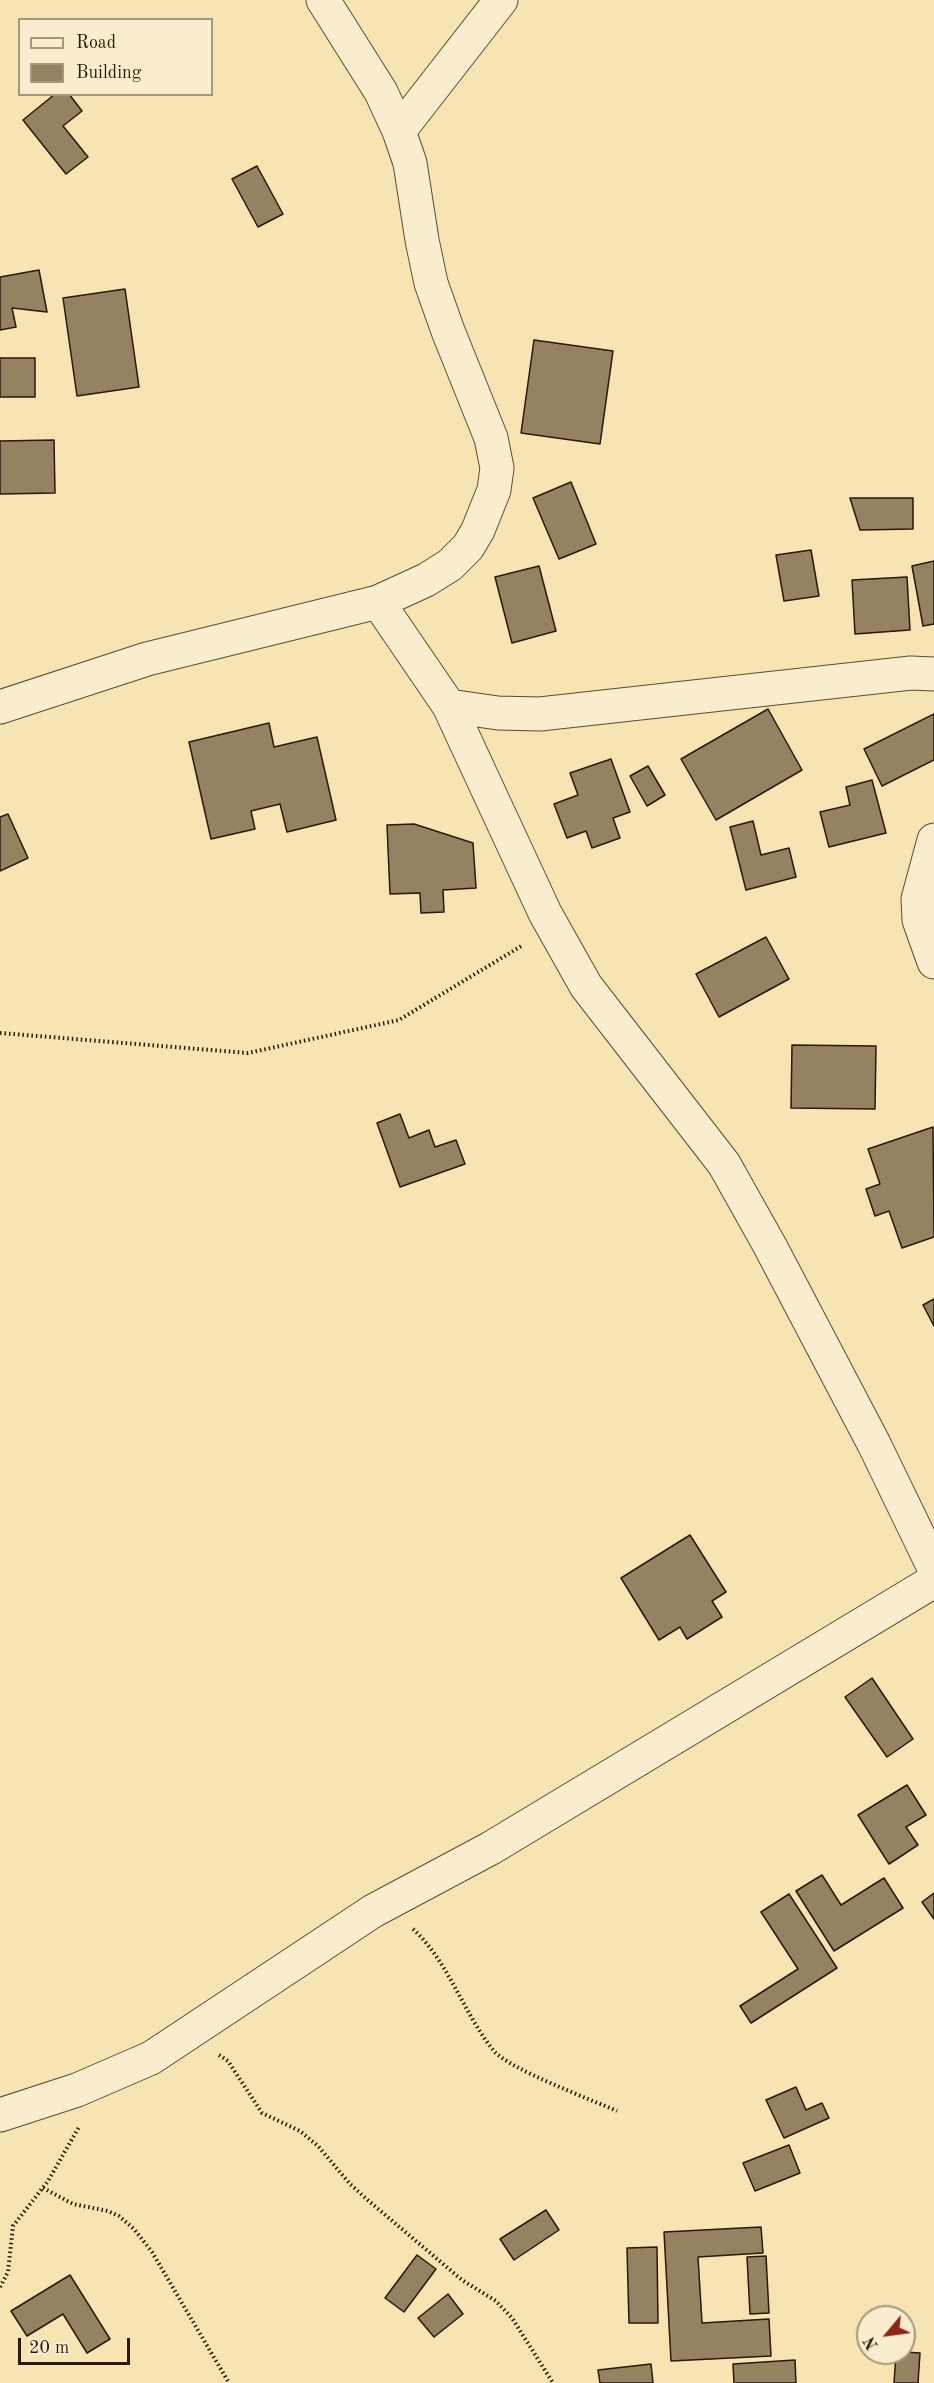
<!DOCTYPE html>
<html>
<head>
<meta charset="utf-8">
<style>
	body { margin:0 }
	#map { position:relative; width:934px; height:2383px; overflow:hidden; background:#f6e4b3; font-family:"Old Standard TT",serif }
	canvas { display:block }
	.legend { position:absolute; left:18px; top:18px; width:195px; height:78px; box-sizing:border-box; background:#f9edce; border:2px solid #a7977f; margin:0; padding:8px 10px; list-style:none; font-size:18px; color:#2c1708 }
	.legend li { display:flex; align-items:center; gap:12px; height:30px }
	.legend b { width:30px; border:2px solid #a7977f }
	.north { position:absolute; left:856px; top:2305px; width:60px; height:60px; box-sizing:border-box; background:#f9edce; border:2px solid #a7977f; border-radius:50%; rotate:241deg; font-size:16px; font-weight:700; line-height:24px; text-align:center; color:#2c1708 }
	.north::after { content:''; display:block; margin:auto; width:21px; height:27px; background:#8f2418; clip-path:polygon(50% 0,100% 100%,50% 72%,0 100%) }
	.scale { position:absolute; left:18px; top:2338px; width:112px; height:27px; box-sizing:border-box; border:3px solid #2c1708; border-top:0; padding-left:8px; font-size:18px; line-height:21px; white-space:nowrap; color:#2c1708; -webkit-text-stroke:4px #f9edce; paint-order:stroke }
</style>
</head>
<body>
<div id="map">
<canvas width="934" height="2383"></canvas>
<ul class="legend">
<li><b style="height:8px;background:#f9edce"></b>Road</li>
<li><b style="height:16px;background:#958261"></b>Building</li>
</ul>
<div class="north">N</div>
<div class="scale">20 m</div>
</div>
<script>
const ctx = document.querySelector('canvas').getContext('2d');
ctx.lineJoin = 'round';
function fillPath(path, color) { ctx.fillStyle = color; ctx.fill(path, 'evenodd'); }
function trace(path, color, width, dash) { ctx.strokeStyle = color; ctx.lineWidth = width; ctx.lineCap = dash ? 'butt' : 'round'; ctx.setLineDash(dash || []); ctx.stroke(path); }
const building = new Path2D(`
	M 55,94 L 69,94 L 82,111 L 63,126 L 88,157 L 66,174 L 23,120 Z
	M 257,166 L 283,214 L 258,227 L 232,179 Z
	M 39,270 L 47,312 L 12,308 L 16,327 L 0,330 L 0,277 Z
	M 125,289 L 139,387 L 77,396 L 63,298 Z
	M 534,340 L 613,351 L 600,444 L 521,433 Z
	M 0,358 L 35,358 L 35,397 L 0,397 Z
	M 54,440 L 55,493 L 0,494 L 0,441 Z
	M 571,482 L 596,544 L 559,559 L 533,498 Z
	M 850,498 L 913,498 L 913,529 L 860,530 Z
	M 811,550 L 819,596 L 784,601 L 776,555 Z
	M 934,561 L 934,624 L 923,626 L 912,566 Z
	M 539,566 L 556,631 L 512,643 L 495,577 Z
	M 907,577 L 910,630 L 855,634 L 852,580 Z
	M 768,709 L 802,770 L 716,820 L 681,759 Z
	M 934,714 L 934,760 L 882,786 L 864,749 Z
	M 269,723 L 274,747 L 317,737 L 336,820 L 287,832 L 280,804 L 251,811 L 255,829 L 211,839 L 189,742 Z
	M 611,759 L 630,812 L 613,818 L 620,838 L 592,848 L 586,831 L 567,838 L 554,804 L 578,795 L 570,773 Z
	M 648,766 L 665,795 L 647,806 L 630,776 Z
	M 872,780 L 886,833 L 829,847 L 820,812 L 850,805 L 846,787 Z
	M 8,814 L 28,858 L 0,871 L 0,817 Z
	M 753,821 L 761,855 L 789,848 L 796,877 L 746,890 L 730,827 Z
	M 414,824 L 473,843 L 476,888 L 443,890 L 444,912 L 421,913 L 420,893 L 390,894 L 387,825 Z
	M 766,937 L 789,979 L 719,1017 L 696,974 Z
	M 792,1045 L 876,1046 L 875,1109 L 791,1108 Z
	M 400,1114 L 409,1138 L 429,1130 L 435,1147 L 456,1140 L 465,1164 L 400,1187 L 377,1123 Z
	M 933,1127 L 934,1237 L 902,1248 L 889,1211 L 875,1216 L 866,1189 L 880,1184 L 868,1149 Z
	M 934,1299 L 934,1326 L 923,1305 Z
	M 690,1535 L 726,1592 L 712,1601 L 722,1617 L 687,1639 L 680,1627 L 659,1640 L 621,1578 Z
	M 872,1678 L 913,1739 L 887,1757 L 845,1697 Z
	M 907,1785 L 926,1815 L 906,1827 L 918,1845 L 889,1864 L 858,1815 Z
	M 822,1875 L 841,1905 L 884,1878 L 903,1908 L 834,1951 L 796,1891 Z
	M 934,1893 L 934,1919 L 922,1902 Z
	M 789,1894 L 837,1968 L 751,2023 L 740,2006 L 798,1969 L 761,1912 Z
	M 796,2087 L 806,2110 L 822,2103 L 829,2118 L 784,2138 L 766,2100 Z
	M 789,2145 L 800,2173 L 755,2191 L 743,2163 Z
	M 546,2210 L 559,2230 L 514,2260 L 500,2239 Z
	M 761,2227 L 763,2253 L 698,2257 L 702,2323 L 769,2319 L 771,2356 L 671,2361 L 664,2232 Z
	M 657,2247 L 658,2323 L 629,2323 L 627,2248 Z
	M 417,2255 L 436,2269 L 404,2312 L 385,2298 Z
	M 766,2256 L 769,2313 L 750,2314 L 747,2257 Z
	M 70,2275 L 110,2339 L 87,2353 L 63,2314 L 27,2336 L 11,2311 Z
	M 448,2294 L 463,2314 L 434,2337 L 418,2318 Z
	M 904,2352 L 920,2353 L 918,2383 L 894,2383 L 896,2353 Z
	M 795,2360 L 796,2383 L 734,2383 L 733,2364 Z
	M 651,2364 L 653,2383 L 600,2383 L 598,2370 Z`);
fillPath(building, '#958261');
trace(building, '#2c1708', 1.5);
const minor = new Path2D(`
	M 399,131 L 501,0
	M 378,602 L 449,706 L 545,913 L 586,986 L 724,1164 L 770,1246 L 874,1444 L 934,1568
	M 449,706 L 498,713 L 540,714 L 911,673 L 934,674
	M 0,707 L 147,659 L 378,602 L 426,580 L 450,565 L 468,547 L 478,530 L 494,490 L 497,468 L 491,438 L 448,331 L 431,283 L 422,240 L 410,163 L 399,131 L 381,92 L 323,0
	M 934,840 L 918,899 L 919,920 L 934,962
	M 0,2115 L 77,2090 L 151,2058 L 373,1911 L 491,1848 L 934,1581`);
trace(minor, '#5e4a33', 35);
trace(new Path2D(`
	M 0,1033 L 248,1053 L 399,1020 L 523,945
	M 413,1929 C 449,1962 463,2013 494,2051 C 511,2070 590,2099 617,2111
	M 219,2055 L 228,2061 L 262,2113 L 300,2131 L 318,2146 L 350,2184 L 370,2202 L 462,2280 L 496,2301 L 512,2318 L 553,2383
	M 43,2188 L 73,2204 L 108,2211 L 119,2216 L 134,2229 L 152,2252 L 229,2383
	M 0,2287 L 8,2272 L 13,2226 L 48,2181 L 79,2127`), '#2c1708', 4, [1.5, 3]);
trace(minor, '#f9edce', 33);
</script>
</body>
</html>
